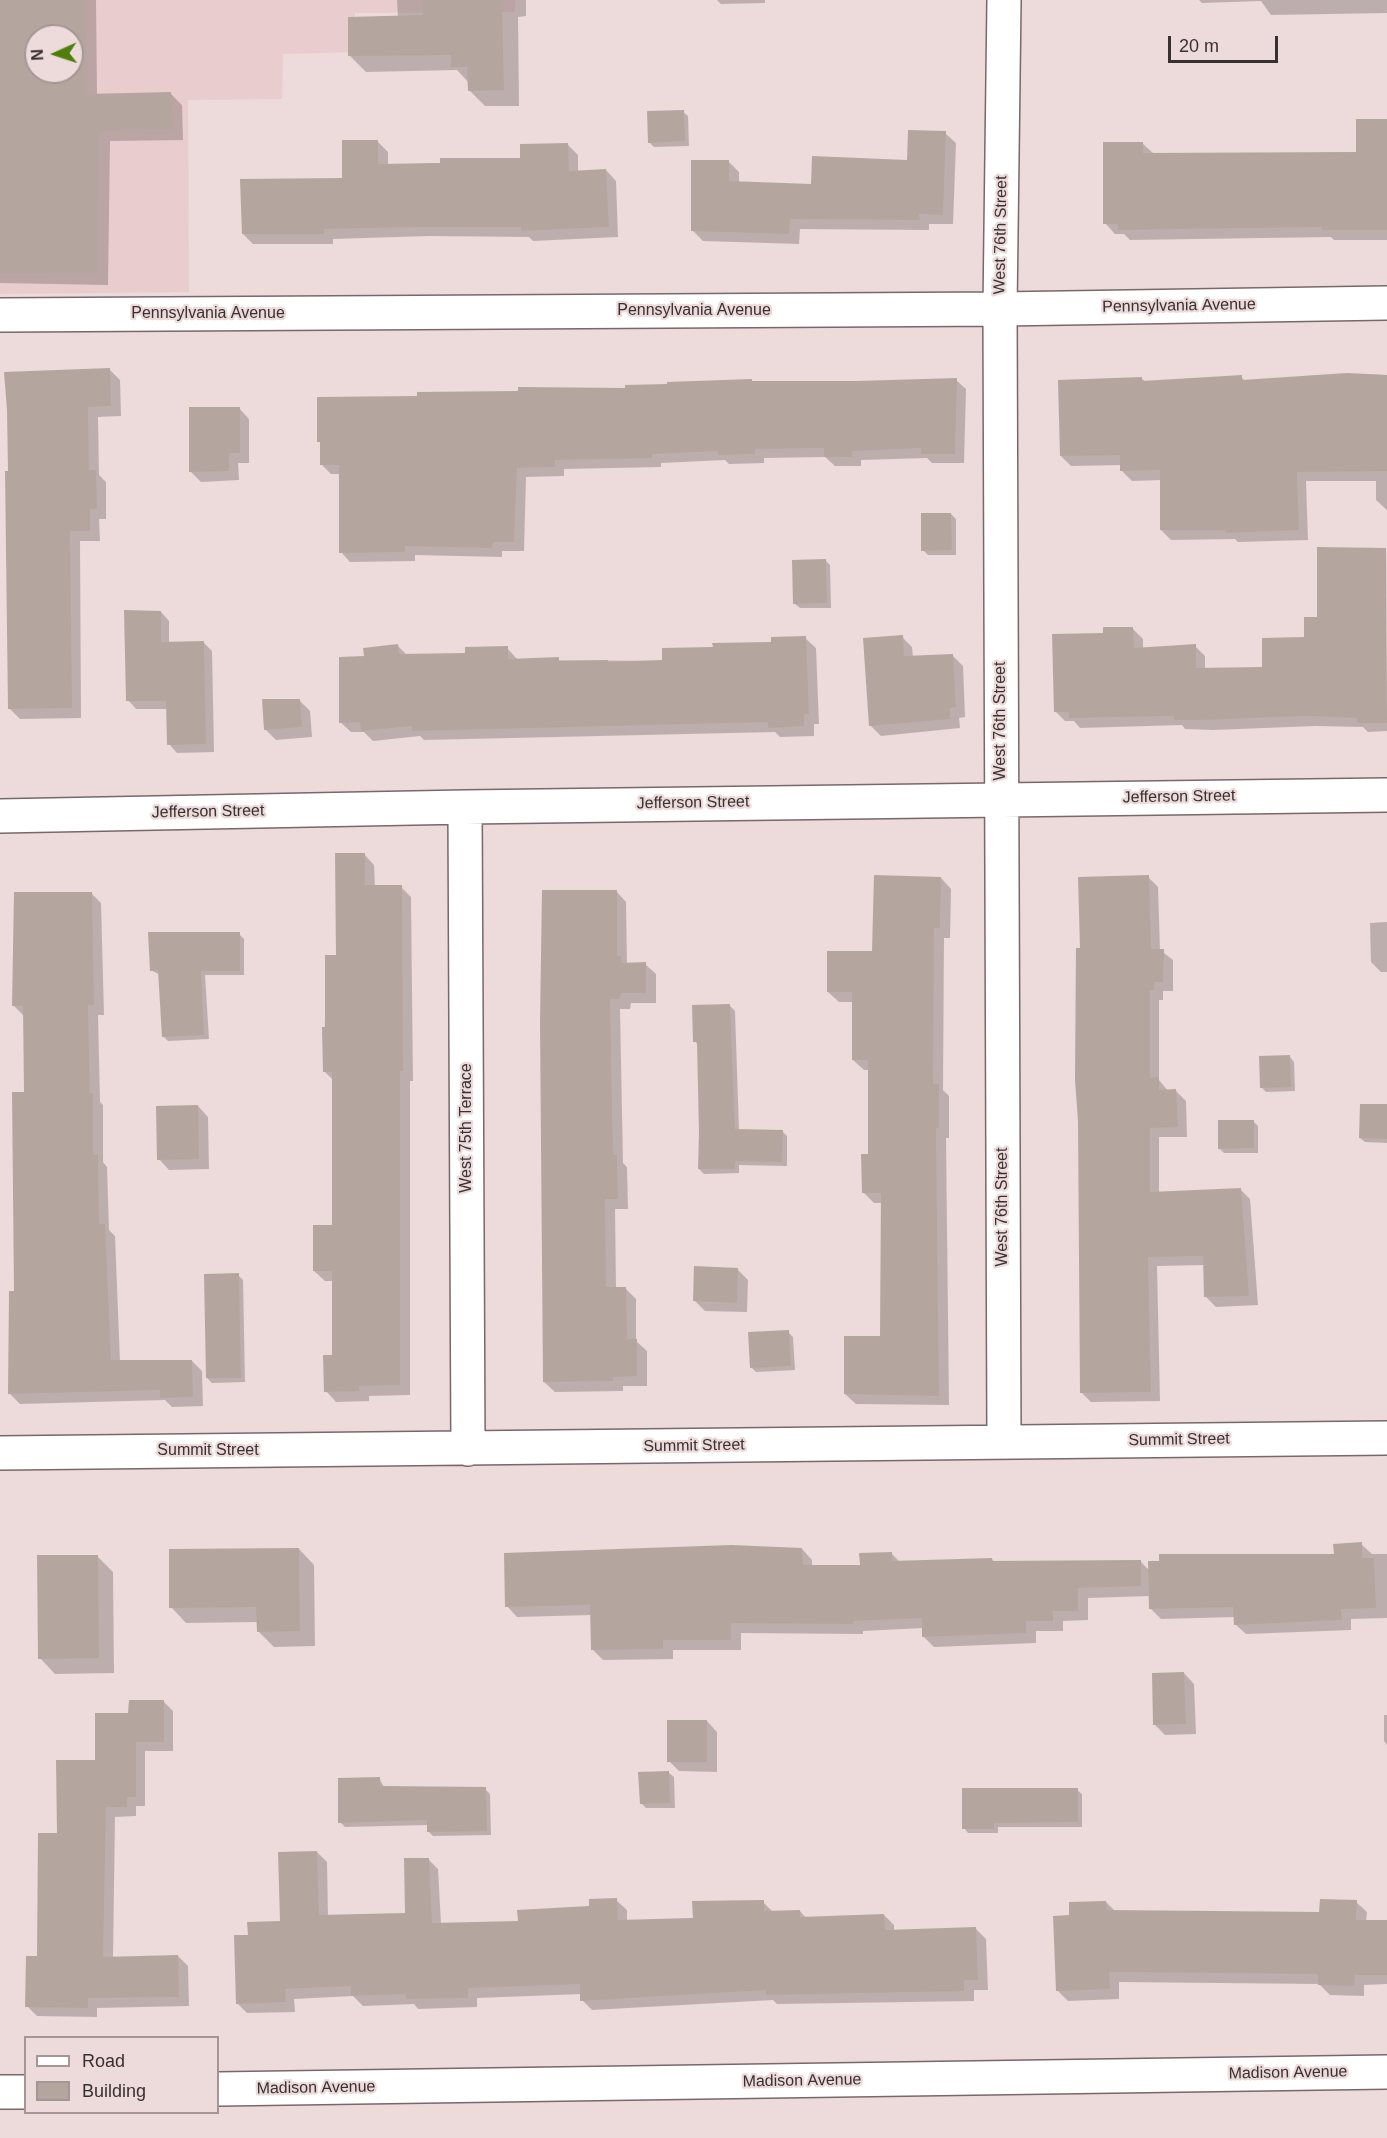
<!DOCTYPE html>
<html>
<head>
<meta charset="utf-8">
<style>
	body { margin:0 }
	#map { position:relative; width:1387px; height:2138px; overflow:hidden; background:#eddada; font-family:Helvetica,sans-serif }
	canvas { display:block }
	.legend { position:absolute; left:24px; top:2036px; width:195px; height:78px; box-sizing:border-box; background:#eddada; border:2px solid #a59696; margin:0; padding:8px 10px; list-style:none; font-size:18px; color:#383131 }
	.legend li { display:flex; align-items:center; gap:12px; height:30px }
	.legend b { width:30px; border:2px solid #a59696 }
	.north { position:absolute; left:24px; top:24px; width:60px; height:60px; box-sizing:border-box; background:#eddada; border:2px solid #a59696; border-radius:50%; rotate:267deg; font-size:16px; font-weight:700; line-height:24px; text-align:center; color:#383131 }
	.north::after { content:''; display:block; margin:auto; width:21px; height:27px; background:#4f7e0b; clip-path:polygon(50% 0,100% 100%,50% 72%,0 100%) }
	.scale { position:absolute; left:1168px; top:36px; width:110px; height:27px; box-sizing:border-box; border:3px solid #383131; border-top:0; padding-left:8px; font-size:18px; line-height:21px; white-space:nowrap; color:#383131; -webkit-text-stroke:4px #eddada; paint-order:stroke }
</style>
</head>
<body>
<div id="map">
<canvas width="1387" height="2138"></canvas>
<ul class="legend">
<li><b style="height:8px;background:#fff"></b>Road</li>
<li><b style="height:16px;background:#b5a59f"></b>Building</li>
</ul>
<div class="north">N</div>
<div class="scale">20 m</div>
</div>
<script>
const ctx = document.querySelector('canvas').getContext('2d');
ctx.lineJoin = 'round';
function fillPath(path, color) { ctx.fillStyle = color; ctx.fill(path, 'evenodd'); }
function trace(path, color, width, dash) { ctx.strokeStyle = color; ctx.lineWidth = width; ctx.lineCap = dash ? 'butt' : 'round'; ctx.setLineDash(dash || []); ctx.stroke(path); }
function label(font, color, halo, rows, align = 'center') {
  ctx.font = font + ' Helvetica,sans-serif'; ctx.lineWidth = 4.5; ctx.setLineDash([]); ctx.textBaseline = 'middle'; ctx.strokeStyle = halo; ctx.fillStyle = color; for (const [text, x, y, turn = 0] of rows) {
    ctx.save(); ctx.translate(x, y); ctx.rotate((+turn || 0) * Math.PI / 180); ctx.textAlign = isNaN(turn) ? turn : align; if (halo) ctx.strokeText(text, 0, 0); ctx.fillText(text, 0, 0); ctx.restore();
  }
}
fillPath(new Path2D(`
	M 0,0 L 515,0 L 515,12 L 355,13 L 355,52 L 283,54 L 282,99 L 188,100 L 189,292 L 0,294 ZM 36,36 L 72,36 L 72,72 L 36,72 Z`), '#e9cdce');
fillPath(new Path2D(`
	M 0,0 L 96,0 L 97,95 L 171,94 L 182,105 L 183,140 L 110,141 L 108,285 L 0,283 ZM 36,36 L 72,36 L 72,72 L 36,72 Z
	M 397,0 L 526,0 L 526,16 L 518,17 L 519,106 L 485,106 L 469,90 L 469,83 L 457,70 L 366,72 L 350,56 L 398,17 Z
	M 717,0 L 765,0 L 765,3 L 721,4 Z
	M 1199,0 L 1387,0 L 1387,13 L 1271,15 L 1261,1 L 1202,3 Z
	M 683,112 L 688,116 L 689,146 L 654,147 L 649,142 Z
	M 1387,120 L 1387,240 L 1334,240 L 1331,237 L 1130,240 L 1124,234 L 1115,234 L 1105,223 L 1142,143 L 1153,153 L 1358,153 Z
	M 945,133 L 956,143 L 953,224 L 929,224 L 929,230 L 800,229 L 799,244 L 703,241 L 692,230 L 729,162 L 739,172 L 739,183 L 812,185 L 908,161 Z
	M 377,141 L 388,152 L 388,165 L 521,160 L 568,145 L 578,155 L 578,172 L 606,170 L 616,181 L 618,237 L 533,241 L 529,237 L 429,236 L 333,239 L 333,244 L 253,244 L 243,234 L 344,179 Z
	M 109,369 L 120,380 L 121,416 L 98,417 L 99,475 L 106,482 L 106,519 L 99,519 L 100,541 L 80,541 L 81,718 L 20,719 L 10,709 L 9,473 Z
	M 1348,374 L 1387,375 L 1387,510 L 1376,500 L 1376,481 L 1306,481 L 1308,540 L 1238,542 L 1235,539 L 1171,540 L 1161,530 L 1162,480 L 1132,481 L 1122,471 L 1122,465 L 1071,466 L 1061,456 L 1141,378 L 1146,382 L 1241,377 L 1245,381 Z
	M 956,380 L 966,389 L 964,463 L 932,463 L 927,458 L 861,460 L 861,466 L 835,466 L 825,457 L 764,458 L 764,463 L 729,464 L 725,460 L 661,463 L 661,467 L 564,469 L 564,476 L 526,477 L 524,551 L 502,551 L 502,557 L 415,555 L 415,561 L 350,562 L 341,552 L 341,474 L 331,474 L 321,464 L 419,398 L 753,383 Z
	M 239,408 L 249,419 L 249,463 L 238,463 L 239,480 L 201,482 L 191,472 Z
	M 951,514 L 956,519 L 956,555 L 928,555 L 923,550 Z
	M 1385,549 L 1387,731 L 1368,732 L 1363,727 L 1316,726 L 1213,730 L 1185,729 L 1182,725 L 1080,728 L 1074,721 L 1065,721 L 1055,711 L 1104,634 L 1133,629 L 1143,639 L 1143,649 L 1195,646 L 1205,656 L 1205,669 L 1264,669 L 1306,639 L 1318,619 Z
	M 825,560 L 830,565 L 831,608 L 800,608 L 795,604 Z
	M 161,612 L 169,621 L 169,643 L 204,643 L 212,651 L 214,752 L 177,753 L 169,744 L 168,709 L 136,709 L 128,700 Z
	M 902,637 L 912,647 L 913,657 L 953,656 L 963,666 L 965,717 L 959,718 L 960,728 L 881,736 L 870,725 Z
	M 805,638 L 816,648 L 819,724 L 814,724 L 814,736 L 780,737 L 775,732 L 424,740 L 420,736 L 373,741 L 364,732 L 351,732 L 340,722 L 366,658 L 398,646 L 407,655 L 467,655 L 507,648 L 518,660 L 664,661 Z
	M 299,700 L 310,711 L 312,737 L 276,740 L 266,730 Z
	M 364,854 L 374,865 L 375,887 L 401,887 L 411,897 L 413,1081 L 410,1081 L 410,1395 L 369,1396 L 369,1401 L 336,1402 L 326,1391 L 334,1356 L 333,1281 L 325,1281 L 314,1271 L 333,1227 L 333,1080 L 324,1071 L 326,956 L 337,956 Z
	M 1148,877 L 1158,887 L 1160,950 L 1173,960 L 1173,991 L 1163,991 L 1163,1000 L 1159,1000 L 1159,1080 L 1168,1091 L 1176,1091 L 1186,1101 L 1187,1137 L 1159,1137 L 1159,1193 L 1241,1190 L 1250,1199 L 1258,1305 L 1216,1307 L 1206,1297 L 1205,1265 L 1157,1266 L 1160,1401 L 1091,1402 L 1081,1392 L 1081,950 Z
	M 941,878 L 951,889 L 950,938 L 944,938 L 943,1090 L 949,1096 L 949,1138 L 946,1138 L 949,1405 L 856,1404 L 845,1394 L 882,1338 L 883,1203 L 874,1203 L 863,1192 L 869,1156 L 870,1070 L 864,1070 L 853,1060 L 854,1002 L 839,1002 L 828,992 L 874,953 Z
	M 616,891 L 626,902 L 627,964 L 645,964 L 656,974 L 656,1003 L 631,1003 L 630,1009 L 620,1009 L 623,1163 L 627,1167 L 628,1209 L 615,1209 L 616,1288 L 625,1288 L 636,1299 L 636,1341 L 647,1351 L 647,1386 L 623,1386 L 623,1391 L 555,1392 L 544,1382 Z
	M 91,893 L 101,903 L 104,1015 L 98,1015 L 100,1102 L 103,1105 L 103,1162 L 107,1167 L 109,1230 L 115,1236 L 120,1362 L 192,1361 L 202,1371 L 203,1406 L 172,1407 L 165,1400 L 20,1404 L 9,1393 L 26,1094 L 24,1016 L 14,1006 Z
	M 1387,922 L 1387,972 L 1381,972 L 1371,962 L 1370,923 Z
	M 239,934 L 244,939 L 244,975 L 205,975 L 209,1039 L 168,1041 L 163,1036 L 160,975 L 151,970 Z
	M 730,1006 L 735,1011 L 739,1130 L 782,1131 L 787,1136 L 787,1166 L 739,1165 L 739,1173 L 704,1174 L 699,1169 L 701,1133 L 698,1045 L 695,1041 Z
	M 1290,1057 L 1294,1062 L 1295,1091 L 1266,1092 L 1261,1087 Z
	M 198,1106 L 208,1117 L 209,1169 L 169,1170 L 159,1159 Z
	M 1387,1106 L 1387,1143 L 1365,1142 L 1360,1138 Z
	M 1253,1121 L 1258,1126 L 1258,1153 L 1224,1153 L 1219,1148 Z
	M 737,1269 L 748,1280 L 747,1312 L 705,1311 L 694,1300 Z
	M 238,1275 L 243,1280 L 245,1382 L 212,1383 L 207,1378 Z
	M 788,1332 L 793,1337 L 795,1370 L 756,1372 L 751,1367 Z
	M 1361,1544 L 1372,1554 L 1387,1554 L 1387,1618 L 1351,1619 L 1351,1630 L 1246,1634 L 1235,1624 L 1235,1617 L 1161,1619 L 1151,1609 L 1150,1596 L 1088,1598 L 1088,1620 L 1063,1621 L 1063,1631 L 1036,1631 L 1036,1643 L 934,1647 L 923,1636 L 923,1628 L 863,1631 L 863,1634 L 741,1633 L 741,1650 L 673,1650 L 673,1659 L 603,1660 L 592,1649 L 592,1615 L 517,1617 L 507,1606 L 802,1549 L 812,1560 L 812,1566 L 862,1566 L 891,1553 L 900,1562 L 992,1559 L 995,1563 L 1140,1561 L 1149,1570 L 1335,1555 Z
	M 299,1549 L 314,1565 L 315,1646 L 274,1647 L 258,1631 L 258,1622 L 186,1623 L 171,1607 Z
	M 97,1556 L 113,1572 L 114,1673 L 55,1674 L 40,1658 Z
	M 1184,1673 L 1194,1684 L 1196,1734 L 1165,1735 L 1155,1725 Z
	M 163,1701 L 173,1711 L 173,1751 L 145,1751 L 145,1806 L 136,1806 L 136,1816 L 115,1817 L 113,1958 L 178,1956 L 188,1966 L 189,2006 L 97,2008 L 97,2017 L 37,2016 L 27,2006 L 39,1957 L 59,1835 L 96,1761 L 129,1715 Z
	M 1384,1715 L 1387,1715 L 1387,1745 L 1384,1741 Z
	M 707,1721 L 717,1732 L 717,1772 L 679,1771 L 669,1761 Z
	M 669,1773 L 674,1777 L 675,1808 L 646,1808 L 641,1803 Z
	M 379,1778 L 384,1787 L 485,1789 L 490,1794 L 491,1835 L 433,1836 L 428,1831 L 428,1825 L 345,1827 L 340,1822 Z
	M 1077,1790 L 1082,1794 L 1082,1827 L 998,1827 L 998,1833 L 968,1833 L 964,1828 Z
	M 317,1852 L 327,1862 L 328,1917 L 406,1915 L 428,1859 L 438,1869 L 441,1924 L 519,1922 L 616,1900 L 627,1910 L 627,1921 L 694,1919 L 763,1902 L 773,1912 L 800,1911 L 806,1918 L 884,1915 L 894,1925 L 894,1931 L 976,1929 L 986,1939 L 988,1990 L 974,1990 L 974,2001 L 777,2004 L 773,2000 L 592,2010 L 582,2000 L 582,1994 L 477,1998 L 477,2007 L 418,2009 L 414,2004 L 363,2006 L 353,1996 L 294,1999 L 295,2012 L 247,2013 L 237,2003 L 249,1936 L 281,1923 Z
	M 1106,1902 L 1115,1911 L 1321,1913 L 1356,1902 L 1367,1912 L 1366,1922 L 1387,1922 L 1387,1984 L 1364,1985 L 1364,1996 L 1330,1995 L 1319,1984 L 1119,1982 L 1119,1999 L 1068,2001 L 1057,1990 L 1071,1916 Z`), '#0003');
fillPath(new Path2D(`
	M 0,0 L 86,0 L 86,94 L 171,92 L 173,129 L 99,131 L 97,274 L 0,273 ZM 36,36 L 72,36 L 72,72 L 36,72 Z
	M 423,0 L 502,0 L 504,90 L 468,91 L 467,67 L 451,67 L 451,55 L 348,56 L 348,17 L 423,15 Z
	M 684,110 L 685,141 L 648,143 L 647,111 Z
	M 1356,119 L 1387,119 L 1387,230 L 1322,230 L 1322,227 L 1118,230 L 1118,224 L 1103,224 L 1103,142 L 1143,142 L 1143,153 L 1356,152 Z
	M 908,130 L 946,131 L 943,215 L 919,214 L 920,220 L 790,219 L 789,234 L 691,231 L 691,160 L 729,160 L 729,181 L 811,184 L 812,156 L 907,160 Z
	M 342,140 L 378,140 L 378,164 L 440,163 L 440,158 L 520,158 L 520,144 L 568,143 L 569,171 L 606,169 L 609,227 L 521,231 L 521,227 L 418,227 L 324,229 L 324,234 L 242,234 L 240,179 L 342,178 Z
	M 110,368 L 111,406 L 88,407 L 89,470 L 96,470 L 97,509 L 90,509 L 90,531 L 70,531 L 72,708 L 8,709 L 5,471 L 8,471 L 7,410 L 4,372 Z
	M 1347,373 L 1387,375 L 1387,471 L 1297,472 L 1299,530 L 1226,533 L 1226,530 L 1160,530 L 1160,470 L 1120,471 L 1120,455 L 1060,456 L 1058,380 L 1142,377 L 1142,381 L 1242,375 L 1242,380 Z
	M 957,378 L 955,454 L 921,454 L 921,448 L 852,451 L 852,457 L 824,457 L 824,448 L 755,449 L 755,454 L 718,455 L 718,451 L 652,454 L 652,458 L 555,460 L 555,467 L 517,468 L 514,542 L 493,542 L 492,548 L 405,546 L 405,552 L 339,553 L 339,465 L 320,465 L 320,442 L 317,442 L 317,397 L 417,396 L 417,392 L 518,391 L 518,387 L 625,388 L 625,385 L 667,384 L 667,382 L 752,379 L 752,381 L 857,381 Z
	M 189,407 L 240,407 L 240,453 L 229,453 L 229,471 L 189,472 Z
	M 921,513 L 951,513 L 952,550 L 921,551 Z
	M 1317,547 L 1386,548 L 1387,723 L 1357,723 L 1357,718 L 1305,716 L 1202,720 L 1174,720 L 1174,716 L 1069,718 L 1069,712 L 1054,712 L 1052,634 L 1103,633 L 1103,627 L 1133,627 L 1134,648 L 1196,644 L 1196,668 L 1262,667 L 1262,638 L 1304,637 L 1304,617 L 1317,617 Z
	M 826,559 L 827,603 L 793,604 L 792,560 Z
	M 124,610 L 161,611 L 161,642 L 204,641 L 206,744 L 167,745 L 166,701 L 126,701 Z
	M 903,635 L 904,656 L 953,654 L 956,707 L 950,708 L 950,719 L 869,726 L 863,638 Z
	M 806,636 L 809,714 L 804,714 L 804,726 L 768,728 L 768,722 L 412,731 L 412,726 L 361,731 L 360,722 L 339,723 L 339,657 L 364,656 L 363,648 L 398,644 L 399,654 L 465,653 L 465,647 L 508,646 L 508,659 L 559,657 L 559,661 L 608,660 L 608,662 L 662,660 L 662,648 L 713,647 L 712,643 L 771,642 L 771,637 Z
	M 262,699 L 300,699 L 302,727 L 264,730 Z
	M 335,853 L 365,853 L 365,885 L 402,885 L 403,1071 L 400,1071 L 400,1385 L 359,1386 L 359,1391 L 324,1392 L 323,1355 L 332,1355 L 332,1271 L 313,1271 L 313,1225 L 332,1225 L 332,1072 L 323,1072 L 322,1027 L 325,1027 L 325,955 L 336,955 Z
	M 874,875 L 941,877 L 940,928 L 934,928 L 933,1084 L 939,1084 L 939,1128 L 936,1128 L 939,1396 L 844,1394 L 844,1336 L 880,1336 L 881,1193 L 862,1193 L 861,1154 L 868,1154 L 868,1060 L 852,1060 L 852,992 L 827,992 L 827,951 L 872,951 Z
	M 1149,875 L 1151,949 L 1164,949 L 1163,982 L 1154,982 L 1154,990 L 1150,990 L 1150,1078 L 1159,1077 L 1159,1090 L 1176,1089 L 1178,1127 L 1150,1128 L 1150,1192 L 1241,1188 L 1249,1296 L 1204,1297 L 1203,1256 L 1148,1257 L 1151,1392 L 1080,1393 L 1078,1121 L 1075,1080 L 1076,948 L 1080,948 L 1078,877 Z
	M 542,890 L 617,890 L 617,956 L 621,956 L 621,963 L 646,962 L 646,993 L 621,993 L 620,999 L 610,999 L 613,1155 L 617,1155 L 618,1199 L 605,1199 L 606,1287 L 626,1287 L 627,1339 L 637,1339 L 637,1376 L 613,1377 L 613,1381 L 543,1382 L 540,1022 Z
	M 14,892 L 92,892 L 94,1005 L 88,1005 L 90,1093 L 93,1093 L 93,1155 L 98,1155 L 99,1224 L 105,1224 L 111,1360 L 192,1360 L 193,1397 L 160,1398 L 160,1390 L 8,1394 L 9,1291 L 14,1291 L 12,1092 L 24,1092 L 23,1006 L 12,1006 Z
	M 148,932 L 240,932 L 240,971 L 201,971 L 204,1035 L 162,1037 L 158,970 L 150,971 Z
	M 730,1004 L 735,1129 L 783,1130 L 782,1162 L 735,1161 L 735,1169 L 698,1169 L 699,1133 L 697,1042 L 693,1042 L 692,1005 Z
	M 1290,1055 L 1291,1087 L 1260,1088 L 1259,1056 Z
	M 1360,1104 L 1387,1104 L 1387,1139 L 1359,1138 Z
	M 198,1105 L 199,1159 L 157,1160 L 156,1106 Z
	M 1218,1120 L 1254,1120 L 1254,1148 L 1218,1149 Z
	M 694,1266 L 738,1268 L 737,1303 L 693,1301 Z
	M 239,1273 L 241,1378 L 206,1378 L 204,1274 Z
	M 789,1330 L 791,1366 L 750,1368 L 748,1332 Z
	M 1362,1542 L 1362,1558 L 1374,1558 L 1376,1608 L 1341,1609 L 1342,1620 L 1234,1625 L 1233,1607 L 1149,1609 L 1148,1561 L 1159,1561 L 1159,1554 L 1334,1554 L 1333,1544 Z
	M 731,1545 L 802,1548 L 803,1565 L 860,1565 L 859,1553 L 892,1552 L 892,1561 L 992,1558 L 992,1561 L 1141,1560 L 1141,1586 L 1078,1588 L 1078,1611 L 1053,1611 L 1053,1621 L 1026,1621 L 1026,1633 L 922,1637 L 922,1618 L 853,1621 L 853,1624 L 731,1623 L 731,1640 L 663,1640 L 663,1649 L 591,1650 L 590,1605 L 505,1607 L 504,1553 Z
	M 299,1548 L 300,1631 L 257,1632 L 256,1607 L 169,1608 L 169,1549 Z
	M 37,1555 L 98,1555 L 99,1658 L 38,1659 Z
	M 1184,1672 L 1186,1724 L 1153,1725 L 1152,1673 Z
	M 129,1700 L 164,1700 L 164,1742 L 136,1742 L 136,1797 L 127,1797 L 127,1807 L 106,1807 L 103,1957 L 178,1955 L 179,1997 L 88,1998 L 88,2008 L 25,2007 L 26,1956 L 37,1956 L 38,1833 L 57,1833 L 56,1760 L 95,1760 L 95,1713 L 128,1713 Z
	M 667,1720 L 707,1720 L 707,1762 L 667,1762 Z
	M 669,1771 L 670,1803 L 640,1804 L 638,1772 Z
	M 380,1777 L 380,1786 L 486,1787 L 487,1831 L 427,1832 L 427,1820 L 338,1823 L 338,1778 Z
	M 962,1788 L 1078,1788 L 1078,1822 L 994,1823 L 994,1829 L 962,1829 Z
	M 317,1851 L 319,1915 L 405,1913 L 404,1858 L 429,1858 L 432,1923 L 518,1921 L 517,1910 L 589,1906 L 589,1899 L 617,1898 L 618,1920 L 693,1918 L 692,1901 L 764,1900 L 764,1911 L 800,1910 L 800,1917 L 884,1914 L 885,1930 L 976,1927 L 978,1980 L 964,1980 L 964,1991 L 766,1995 L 766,1990 L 580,2001 L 580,1984 L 468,1988 L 468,1998 L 406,1999 L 406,1994 L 351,1996 L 351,1986 L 285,1989 L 286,2002 L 236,2004 L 234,1935 L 248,1935 L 247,1922 L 280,1921 L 278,1852 Z
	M 1320,1899 L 1357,1900 L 1356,1920 L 1387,1920 L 1387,1975 L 1355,1975 L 1354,1986 L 1318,1985 L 1318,1974 L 1109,1972 L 1110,1989 L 1056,1991 L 1053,1916 L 1069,1915 L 1069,1902 L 1106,1901 L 1107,1910 L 1319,1912 Z`), '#b5a59f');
const street = new Path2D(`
	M 1004,0 L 1000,309 L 1004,1442
	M 0,315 L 1000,309 L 1387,303
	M 465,807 L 468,1449
	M 0,816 L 465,807 L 1387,795
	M 0,1453 L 1387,1438
	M 218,2089 L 1387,2072
	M 0,2092 L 26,2092`);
trace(street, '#796869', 36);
trace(street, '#fff', 33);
label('16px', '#383131', '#eddada', [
	["West 76th Street",1001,235,-89],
	["Pennsylvania Avenue",1179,306,-1],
	["Pennsylvania Avenue",694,311],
	["Pennsylvania Avenue",208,314],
	["West 76th Street",1001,721,-90],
	["Jefferson Street",1179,797,-1],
	["Jefferson Street",693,803,-1],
	["Jefferson Street",208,812,-1],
	["West 75th Terrace",467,1128,-90],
	["West 76th Street",1003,1207,-90],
	["Summit Street",1179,1440,-1],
	["Summit Street",694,1446,-1],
	["Summit Street",208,1451],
	["Madison Avenue",1288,2073,-1],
	["Madison Avenue",802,2081,-1],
	["Madison Avenue",316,2088,-1]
]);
</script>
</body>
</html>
